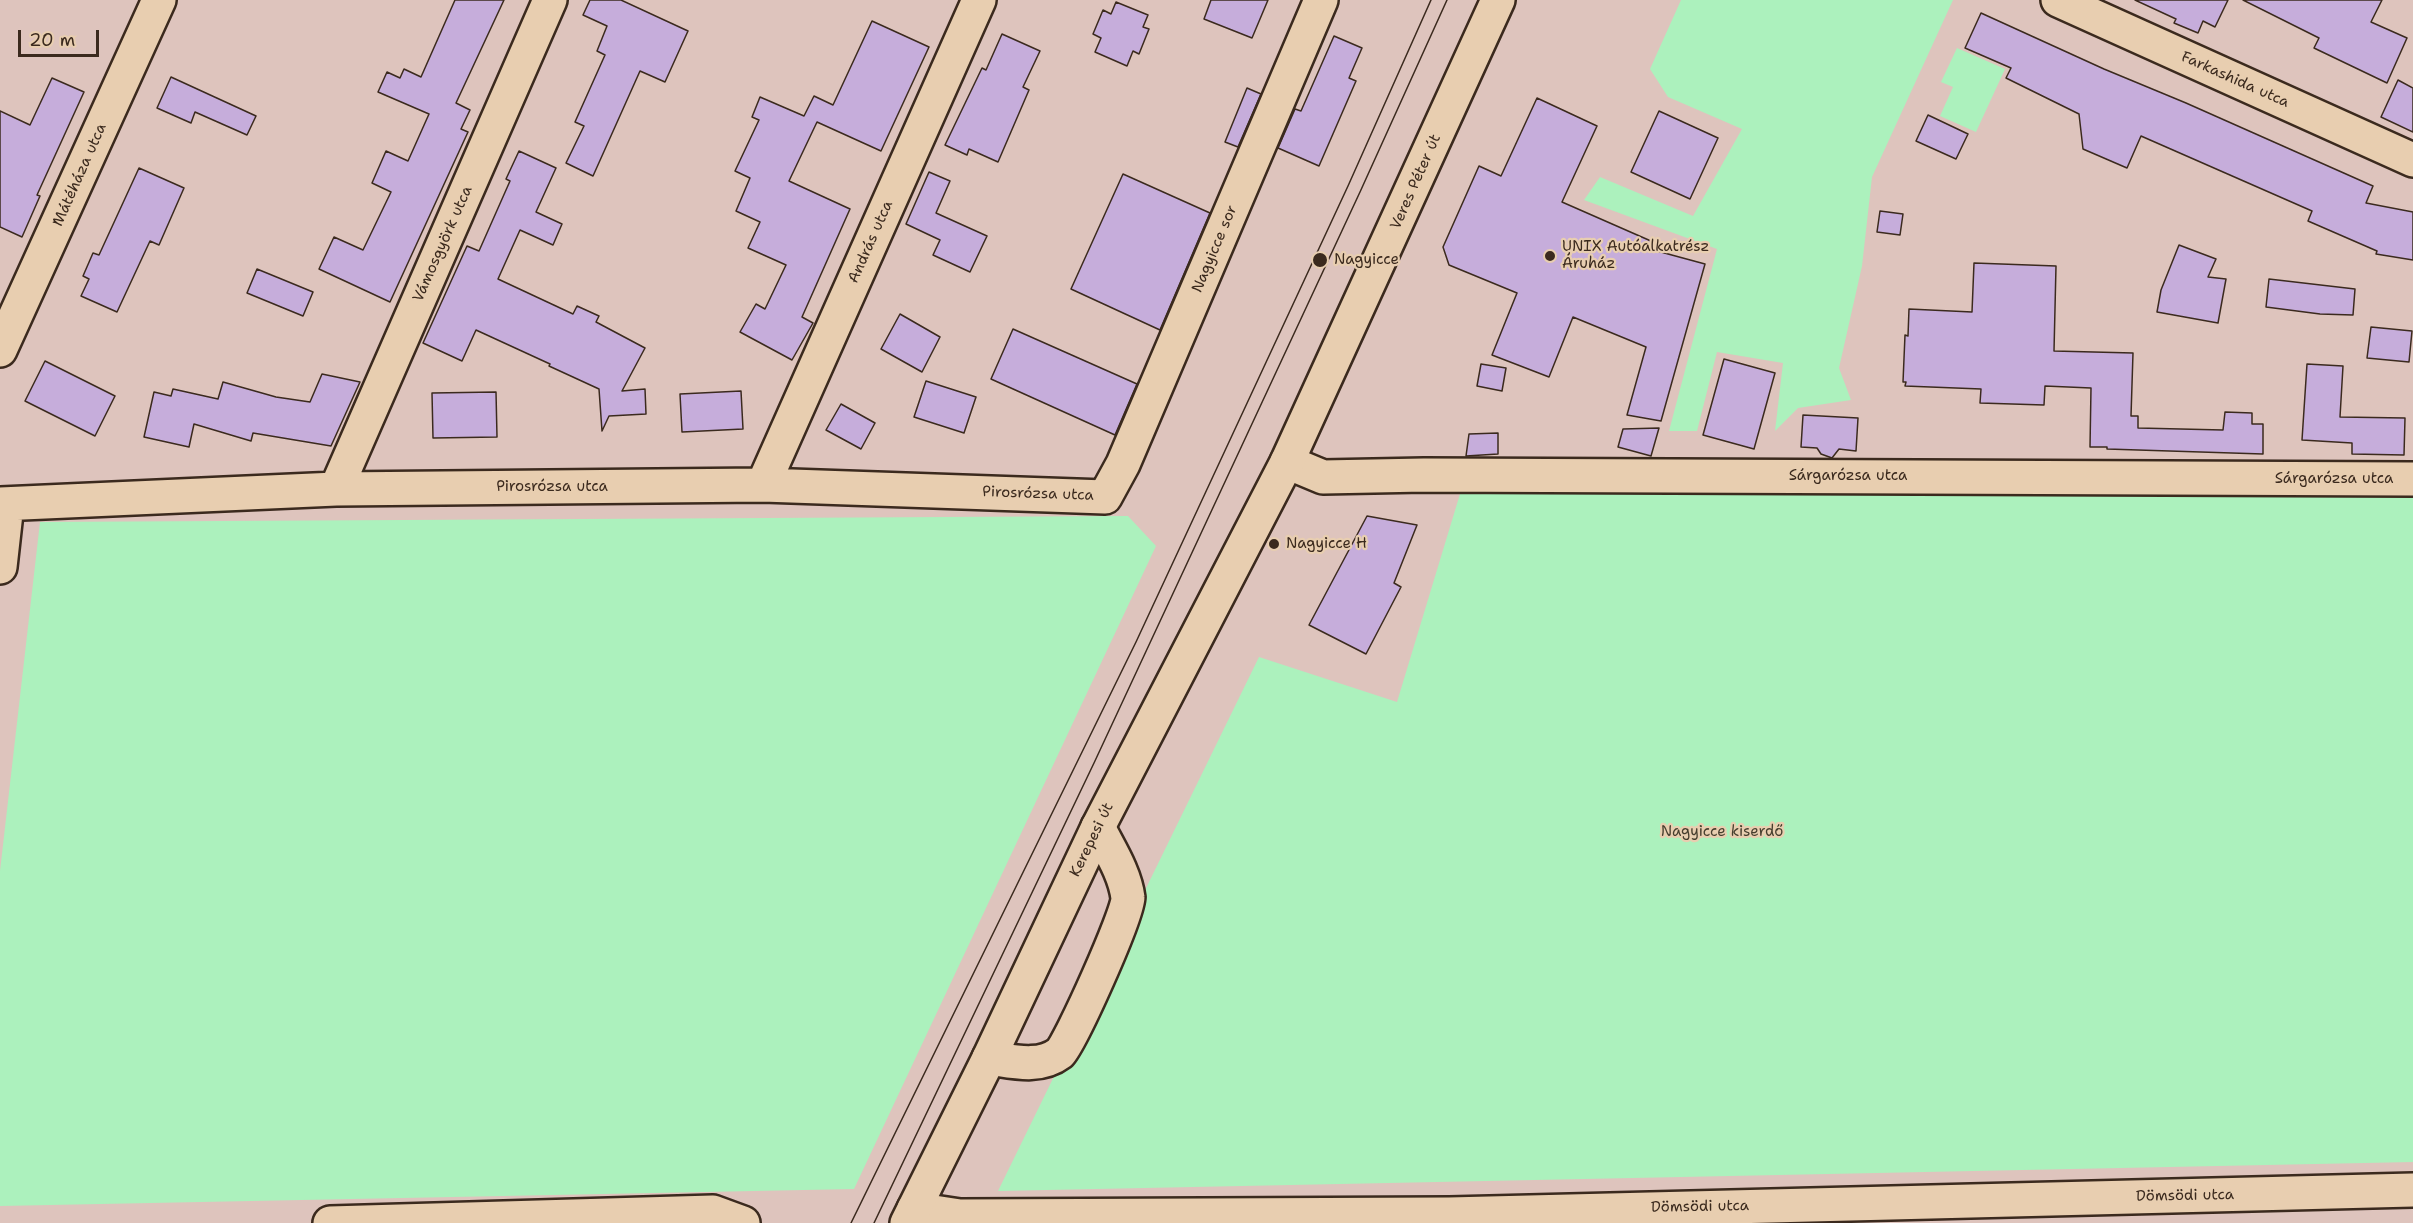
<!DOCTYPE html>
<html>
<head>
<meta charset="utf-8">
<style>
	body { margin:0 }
	#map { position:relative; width:2413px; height:1223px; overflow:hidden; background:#dec4bd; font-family:"Shantell Sans",sans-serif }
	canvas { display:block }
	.scale { position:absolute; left:18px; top:30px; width:81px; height:27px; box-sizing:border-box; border:3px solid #3b2a1e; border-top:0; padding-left:8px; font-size:18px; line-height:21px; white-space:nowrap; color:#3b2a1e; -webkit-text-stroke:4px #e8ceb0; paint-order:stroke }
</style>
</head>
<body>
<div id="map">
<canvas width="2413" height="1223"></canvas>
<div class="scale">20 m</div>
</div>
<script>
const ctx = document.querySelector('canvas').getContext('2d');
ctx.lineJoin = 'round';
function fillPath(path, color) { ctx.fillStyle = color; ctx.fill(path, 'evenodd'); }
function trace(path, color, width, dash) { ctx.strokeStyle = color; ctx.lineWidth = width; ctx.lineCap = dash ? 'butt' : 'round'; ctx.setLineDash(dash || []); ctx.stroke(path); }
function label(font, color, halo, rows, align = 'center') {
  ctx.font = font + ' "Shantell Sans",sans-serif'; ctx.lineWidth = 4.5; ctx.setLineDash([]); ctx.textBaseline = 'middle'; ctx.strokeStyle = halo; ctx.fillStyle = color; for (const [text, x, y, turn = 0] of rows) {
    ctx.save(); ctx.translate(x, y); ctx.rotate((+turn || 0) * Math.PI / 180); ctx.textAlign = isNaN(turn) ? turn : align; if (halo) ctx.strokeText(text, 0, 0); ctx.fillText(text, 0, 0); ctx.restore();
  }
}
fillPath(new Path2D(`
	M 1681,0 L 1953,0 L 1872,177 L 1862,266 L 1839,368 L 1851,400 L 1798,408 L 1775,431 L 1783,363 L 1717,352 L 1697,431 L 1669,431 L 1717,249 L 1584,200 L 1600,177 L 1693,216 L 1742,129 L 1668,97 L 1650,69 Z
	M 1957,48 L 2005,69 L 1976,132 L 1940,116 L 1953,87 L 1941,82 Z
	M 1463,484 L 2413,496 L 2413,1162 L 998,1191 L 1259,657 L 1397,702 Z
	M 1128,516 L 1156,546 L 854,1189 L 0,1206 L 0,871 L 40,522 Z`), '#acf1bd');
const building = new Path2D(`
	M 455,0 L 504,0 L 456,103 L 470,110 L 461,129 L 468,132 L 390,302 L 319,269 L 334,237 L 363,250 L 391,192 L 372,183 L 386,151 L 408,161 L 429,114 L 378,92 L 387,72 L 400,78 L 404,69 L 421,77 Z
	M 590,0 L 621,0 L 688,31 L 665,82 L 640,71 L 593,176 L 566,163 L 584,126 L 575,122 L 605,55 L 597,51 L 607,26 L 583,15 Z
	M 1211,0 L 1268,0 L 1252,38 L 1204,19 Z
	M 2135,0 L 2228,0 L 2215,27 L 2203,21 L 2198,33 L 2174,23 L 2176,19 Z
	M 2243,0 L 2382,0 L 2371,22 L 2407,38 L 2387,83 L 2314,48 L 2319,38 Z
	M 1116,2 L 1148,15 L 1143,27 L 1149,29 L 1139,54 L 1133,51 L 1127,66 L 1095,52 L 1101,38 L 1093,34 L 1103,10 L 1111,14 Z
	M 1981,13 L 2104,69 L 2186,103 L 2373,186 L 2366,203 L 2413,212 L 2413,260 L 2376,254 L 2377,251 L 2308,221 L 2312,211 L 2141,136 L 2127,168 L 2083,149 L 2079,114 L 2006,78 L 2011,68 L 1965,48 Z
	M 872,21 L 929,47 L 881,151 L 817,122 L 789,181 L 850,209 L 802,317 L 813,323 L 792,360 L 740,332 L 756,304 L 765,309 L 786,265 L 748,248 L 760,222 L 736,211 L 750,178 L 735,171 L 759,120 L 752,117 L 760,97 L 804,116 L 814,96 L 833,105 Z
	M 1002,34 L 1040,51 L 1023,87 L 1029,90 L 998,162 L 969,149 L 967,155 L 945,145 L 982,68 L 986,70 Z
	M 1334,36 L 1362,48 L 1349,78 L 1356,81 L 1319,166 L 1278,148 L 1295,109 L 1301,111 Z
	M 171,77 L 256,116 L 247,135 L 195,112 L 191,123 L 157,108 Z
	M 52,78 L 84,92 L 37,195 L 40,196 L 22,237 L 0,227 L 0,111 L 30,125 Z
	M 2398,80 L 2413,88 L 2413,132 L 2381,117 Z
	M 1247,88 L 1261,94 L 1238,147 L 1225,142 Z
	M 1537,98 L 1597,126 L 1562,202 L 1660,245 L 1657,251 L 1705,264 L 1661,421 L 1627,415 L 1646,347 L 1573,317 L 1549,377 L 1492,355 L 1517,293 L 1449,265 L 1443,247 L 1479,166 L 1501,176 Z
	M 1659,111 L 1718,138 L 1690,199 L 1631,172 Z
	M 1928,115 L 1968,134 L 1956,159 L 1916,141 Z
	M 519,151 L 556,168 L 536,212 L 562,224 L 553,245 L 520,230 L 498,279 L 573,314 L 577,306 L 599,316 L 596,322 L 645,348 L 622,391 L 645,389 L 646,414 L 609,416 L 602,431 L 599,389 L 549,366 L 550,364 L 476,330 L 462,361 L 423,343 L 467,246 L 479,251 L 510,181 L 506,179 Z
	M 139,168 L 184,188 L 159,245 L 150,241 L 117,312 L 81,296 L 89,279 L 83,276 L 93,253 L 99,255 Z
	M 929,172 L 950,181 L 936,213 L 987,236 L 970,272 L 933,255 L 940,240 L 906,224 Z
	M 1123,174 L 1210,213 L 1160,330 L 1071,289 Z
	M 1880,211 L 1903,214 L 1900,235 L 1877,232 Z
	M 2179,245 L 2216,259 L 2208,277 L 2226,279 L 2218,323 L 2157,312 L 2161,290 Z
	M 1974,263 L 2056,266 L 2054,351 L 2133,353 L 2131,416 L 2138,416 L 2138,428 L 2223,430 L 2225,412 L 2252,413 L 2252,424 L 2263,424 L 2263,454 L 2107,449 L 2107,447 L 2090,447 L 2091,388 L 2045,386 L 2044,405 L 1980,403 L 1981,389 L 1905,386 L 1906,382 L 1903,382 L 1905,335 L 1908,336 L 1909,309 L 1972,312 Z
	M 257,269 L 313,292 L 303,316 L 247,293 Z
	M 2269,279 L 2355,289 L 2353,315 L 2320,314 L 2266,307 Z
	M 900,314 L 940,337 L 922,372 L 881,349 Z
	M 2371,327 L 2412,331 L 2409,362 L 2367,358 Z
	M 1013,329 L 1137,384 L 1115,435 L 991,379 Z
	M 1724,359 L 1775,373 L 1754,449 L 1703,435 Z
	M 45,361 L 115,396 L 95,436 L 25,401 Z
	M 1481,364 L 1506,368 L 1502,391 L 1477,386 Z
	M 2307,364 L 2343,366 L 2340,417 L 2405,418 L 2404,455 L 2352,454 L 2352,443 L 2302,440 Z
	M 322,374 L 360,382 L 331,446 L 253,433 L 251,441 L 194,424 L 189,447 L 144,437 L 154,392 L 171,396 L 173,389 L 218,399 L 223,382 L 276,397 L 310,402 Z
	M 926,381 L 976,397 L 964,433 L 914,417 Z
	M 741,391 L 743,429 L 682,432 L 680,394 Z
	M 496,392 L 497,437 L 433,438 L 432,393 Z
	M 841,404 L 875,423 L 861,449 L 826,430 Z
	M 1803,415 L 1858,418 L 1856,451 L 1839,449 L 1832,458 L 1821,454 L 1817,448 L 1801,447 Z
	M 1659,428 L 1651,456 L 1618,447 L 1623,429 Z
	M 1498,433 L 1498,454 L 1466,456 L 1469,434 Z
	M 1367,516 L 1417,525 L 1394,583 L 1401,587 L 1366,654 L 1309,625 Z`);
fillPath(building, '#c6addb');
trace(building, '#3b2a1e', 1.5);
const minor = new Path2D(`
	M 2058,0 L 2413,160
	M 0,350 L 159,0
	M 1287,462 L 1323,477 L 1424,475 L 2413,479
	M 763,485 L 979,0
	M 336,489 L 550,0
	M 0,504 L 336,489 L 763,485 L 1105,497 L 1123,464 L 1321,0
	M 0,567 L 7,504
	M 989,1058 C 1012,1061 1039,1069 1060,1053 C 1069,1046 1130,910 1128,898 C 1125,873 1109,849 1098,827
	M 914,1209 L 960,1216 L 1449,1214 L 2413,1190
	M 330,1223 L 713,1212 L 743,1223`);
const major = new Path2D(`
	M 907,1223 L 989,1058 L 1098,827 L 1287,462 L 1498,0`);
trace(minor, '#3b2a1e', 38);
trace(major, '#3b2a1e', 38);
trace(minor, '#e8ceb0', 33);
trace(major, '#e8ceb0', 33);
trace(new Path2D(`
	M 851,1223 L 1136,642 L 1348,186 L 1431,0
	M 874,1223 L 1094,763 L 1360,192 L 1447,0`), '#3b2a1e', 1.5);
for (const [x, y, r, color] of [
	[1550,256,6,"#3b2a1e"],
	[1320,260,8,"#3b2a1e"],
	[1274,544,6,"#3b2a1e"]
]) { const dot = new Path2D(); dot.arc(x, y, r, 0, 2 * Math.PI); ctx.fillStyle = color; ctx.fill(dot); trace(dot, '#e8ceb0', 2); }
label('15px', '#3b2a1e', '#e8ceb0', [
	["Farkashida utca",2235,80,24],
	["Mátéháza utca",80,175,-66],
	["Veres Péter út",1416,182,-66],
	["András utca",871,242,-66],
	["Vámosgyörk utca",443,244,-66],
	["Nagyicce sor",1215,249,-67],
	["Sárgarózsa utca",1848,476],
	["Sárgarózsa utca",2334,479],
	["Pirosrózsa utca",552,487],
	["Pirosrózsa utca",1038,494,2],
	["Kerepesi út",1092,840,-64],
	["Dömsödi utca",2185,1196,-1],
	["Dömsödi utca",1700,1207,-1]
]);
label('15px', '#3b2a1e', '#e8ceb0', [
	["UNIX Autóalkatrész",1562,247],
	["Áruház",1562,264],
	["Nagyicce",1334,260],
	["Nagyicce H",1286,544]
], 'left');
label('15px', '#463e2e', '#e8ceb0', [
	["Nagyicce kiserdő",1722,832]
]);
</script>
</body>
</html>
